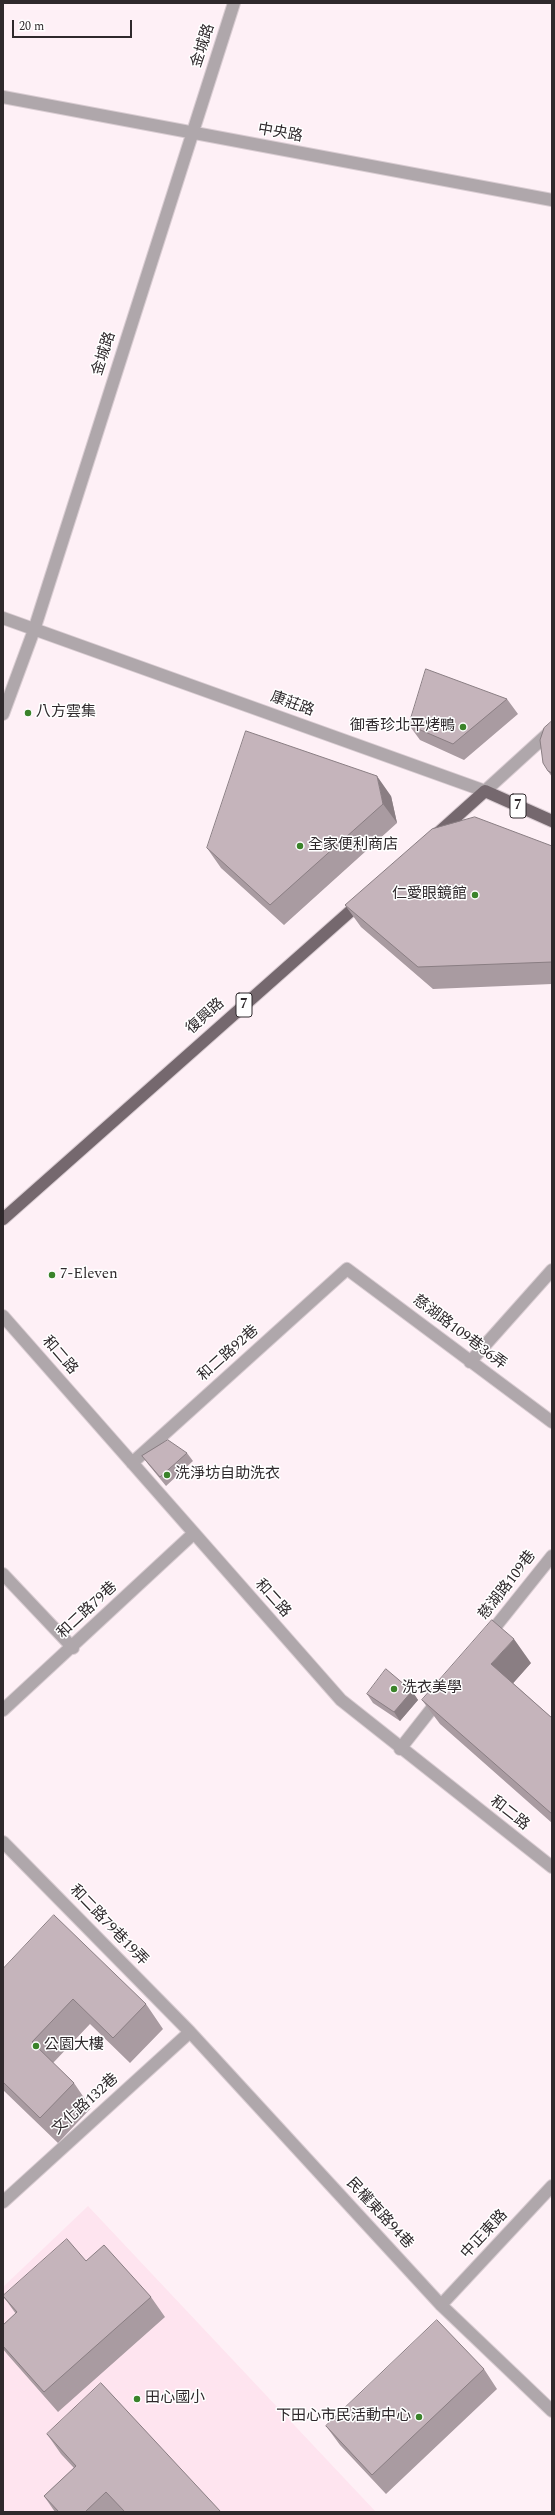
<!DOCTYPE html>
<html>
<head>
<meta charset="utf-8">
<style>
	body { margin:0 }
	#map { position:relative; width:555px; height:2515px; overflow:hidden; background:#fef0f6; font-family:Spectral,serif }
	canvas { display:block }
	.frame { position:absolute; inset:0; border:4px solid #2f292c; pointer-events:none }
	.scale { position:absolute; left:12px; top:20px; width:120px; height:18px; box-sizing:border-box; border:2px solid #2f292c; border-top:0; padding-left:5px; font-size:12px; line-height:14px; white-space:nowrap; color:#2f292c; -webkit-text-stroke:3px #fff; paint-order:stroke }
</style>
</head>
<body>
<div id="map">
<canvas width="555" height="2515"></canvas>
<div class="frame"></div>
<div class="scale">20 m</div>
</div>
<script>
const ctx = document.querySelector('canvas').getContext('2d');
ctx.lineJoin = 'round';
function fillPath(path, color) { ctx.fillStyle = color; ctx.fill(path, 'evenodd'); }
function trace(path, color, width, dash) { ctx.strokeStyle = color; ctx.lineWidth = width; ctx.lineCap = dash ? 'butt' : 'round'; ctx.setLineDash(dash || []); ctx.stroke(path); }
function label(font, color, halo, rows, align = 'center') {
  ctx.font = font + ' Spectral,"Noto Sans TC",serif'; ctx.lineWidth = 3; ctx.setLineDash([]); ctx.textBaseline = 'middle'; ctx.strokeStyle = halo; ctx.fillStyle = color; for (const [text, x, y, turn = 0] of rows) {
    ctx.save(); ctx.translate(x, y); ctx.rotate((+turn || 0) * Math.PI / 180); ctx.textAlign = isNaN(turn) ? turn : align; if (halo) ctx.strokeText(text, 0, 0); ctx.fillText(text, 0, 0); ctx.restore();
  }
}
fillPath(new Path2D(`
	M 88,2206 L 376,2512 L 3,2512 L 3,2287 Z`), '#fee4ef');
const minor = new Path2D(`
	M 3,97 L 552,200
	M 3,618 L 485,791 L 552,730
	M 3,714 L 34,630 L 234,3
	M 3,1316 L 341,1700 L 552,1867
	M 470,1362 L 552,1270
	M 132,1463 L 347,1269 L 552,1422
	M 3,1574 L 73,1648
	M 488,1636 L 552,1556
	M 3,1710 L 193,1534
	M 400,1749 L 440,1698
	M 3,1842 L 190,2032 L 441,2305 L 552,2411
	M 3,2202 L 190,2032
	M 441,2305 L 552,2186`);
const major = new Path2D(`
	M 436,835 L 485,791 L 552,821
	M 3,1219 L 363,900`);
trace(minor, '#d9ccd2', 14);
trace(major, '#d9ccd2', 14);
trace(minor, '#afa7ab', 12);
trace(major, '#75686e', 12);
fillPath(new Path2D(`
	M 507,699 L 518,714 L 464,760 L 420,740 L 409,725 Z
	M 552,721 L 552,777 L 548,771 Z
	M 391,796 L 397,823 L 284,925 L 221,868 L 207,848 Z
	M 552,846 L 552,984 L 433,989 L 361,927 L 345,905 Z
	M 187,1453 L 193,1461 L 166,1486 L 148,1464 L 142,1456 Z
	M 531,1663 L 513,1683 L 552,1718 L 552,1823 L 440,1724 L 422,1700 Z
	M 412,1691 L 418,1700 L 400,1721 L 373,1703 L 367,1694 Z
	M 3,1969 L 146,2004 L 163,2029 L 130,2063 L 90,2024 L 53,2063 L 74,2083 L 91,2108 L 58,2143 L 3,2090 Z
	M 86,2261 L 151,2297 L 165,2317 L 58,2412 L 7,2354 L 3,2349 L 3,2325 L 16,2314 L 3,2296 Z
	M 484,2369 L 497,2389 L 386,2494 L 340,2445 L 326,2426 Z
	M 47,2434 L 221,2512 L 121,2512 L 120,2511 L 119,2512 L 55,2512 L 44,2496 L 74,2468 L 61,2454 Z`), '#a99ba1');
fillPath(new Path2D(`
	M 377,776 L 391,796 L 397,823 L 383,804 Z
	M 514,1639 L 531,1663 L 508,1689 L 491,1664 Z
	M 412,1691 L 418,1700 L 400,1721 L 394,1712 Z`), '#8a7e83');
const building = new Path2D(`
	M 426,669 L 507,699 L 453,744 L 409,725 Z
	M 552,721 L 552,773 L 548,771 L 543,763 L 540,740 L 544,728 Z
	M 246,731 L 377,776 L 383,804 L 270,905 L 207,848 Z
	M 475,817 L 552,846 L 552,962 L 418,967 L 345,905 L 432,829 Z
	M 168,1440 L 187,1453 L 160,1477 L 142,1456 Z
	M 492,1620 L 514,1639 L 491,1664 L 552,1718 L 552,1814 L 422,1700 Z
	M 386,1669 L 412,1691 L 394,1712 L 367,1694 Z
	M 54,1915 L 146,2004 L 113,2038 L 73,1999 L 32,2042 L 74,2083 L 40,2118 L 3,2082 L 3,1969 Z
	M 67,2239 L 86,2261 L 104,2245 L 151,2297 L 44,2392 L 3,2346 L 3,2325 L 17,2312 L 3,2296 Z
	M 437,2320 L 484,2369 L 372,2475 L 326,2426 Z
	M 101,2383 L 221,2512 L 125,2512 L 106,2492 L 85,2512 L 59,2512 L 44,2496 L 76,2466 L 47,2434 Z`);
fillPath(building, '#c5b4bb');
trace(building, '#8a7e83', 1);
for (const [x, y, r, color] of [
	[28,713,4,"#3a832a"],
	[463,727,4,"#3a832a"],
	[300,846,4,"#3a832a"],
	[475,895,4,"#3a832a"],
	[52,1275,4,"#3a832a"],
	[167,1475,4,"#3a832a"],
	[394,1689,4,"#3a832a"],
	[36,2046,4,"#3a832a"],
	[137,2399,4,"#3a832a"],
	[419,2417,4,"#3a832a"]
]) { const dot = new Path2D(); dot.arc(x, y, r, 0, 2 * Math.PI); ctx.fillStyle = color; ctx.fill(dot); trace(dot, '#fff', 1.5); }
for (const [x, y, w] of [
	[518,806,16],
	[244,1005,16]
]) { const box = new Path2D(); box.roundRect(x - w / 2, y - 12, w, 24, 3); ctx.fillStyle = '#fff'; ctx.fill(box); trace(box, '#2f292c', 1); }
label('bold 14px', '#2f292c', null, [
	["7",518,806],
	["7",244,1005]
]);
label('15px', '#2f292c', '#fff', [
	["金城路",204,46,-72],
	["中央路",280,134,10],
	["金城路",105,354,-72],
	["康莊路",292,705,20],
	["復興路",206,1017,-42],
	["慈湖路109巷36弄",459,1333,37],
	["和二路92巷",229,1354,-42],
	["和二路",59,1356,49],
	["慈湖路109巷",508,1586,-52],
	["和二路",272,1599,48],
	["和二路79巷",88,1611,-43],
	["和二路",509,1814,38],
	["和二路79巷19弄",108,1926,46],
	["文化路132巷",86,2105,-42],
	["民權東路94巷",379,2214,47],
	["中正東路",485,2235,-47]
]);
label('15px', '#2f292c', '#fff', [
	["八方雲集",36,713],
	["御香珍北平烤鴨",455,727,"right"],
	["全家便利商店",308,846],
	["仁愛眼鏡館",467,895,"right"],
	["7-Eleven",60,1275],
	["洗淨坊自助洗衣",175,1475],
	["洗衣美學",402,1689],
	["公園大樓",44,2046],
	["田心國小",145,2399],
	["下田心市民活動中心",411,2417,"right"]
], 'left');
</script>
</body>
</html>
